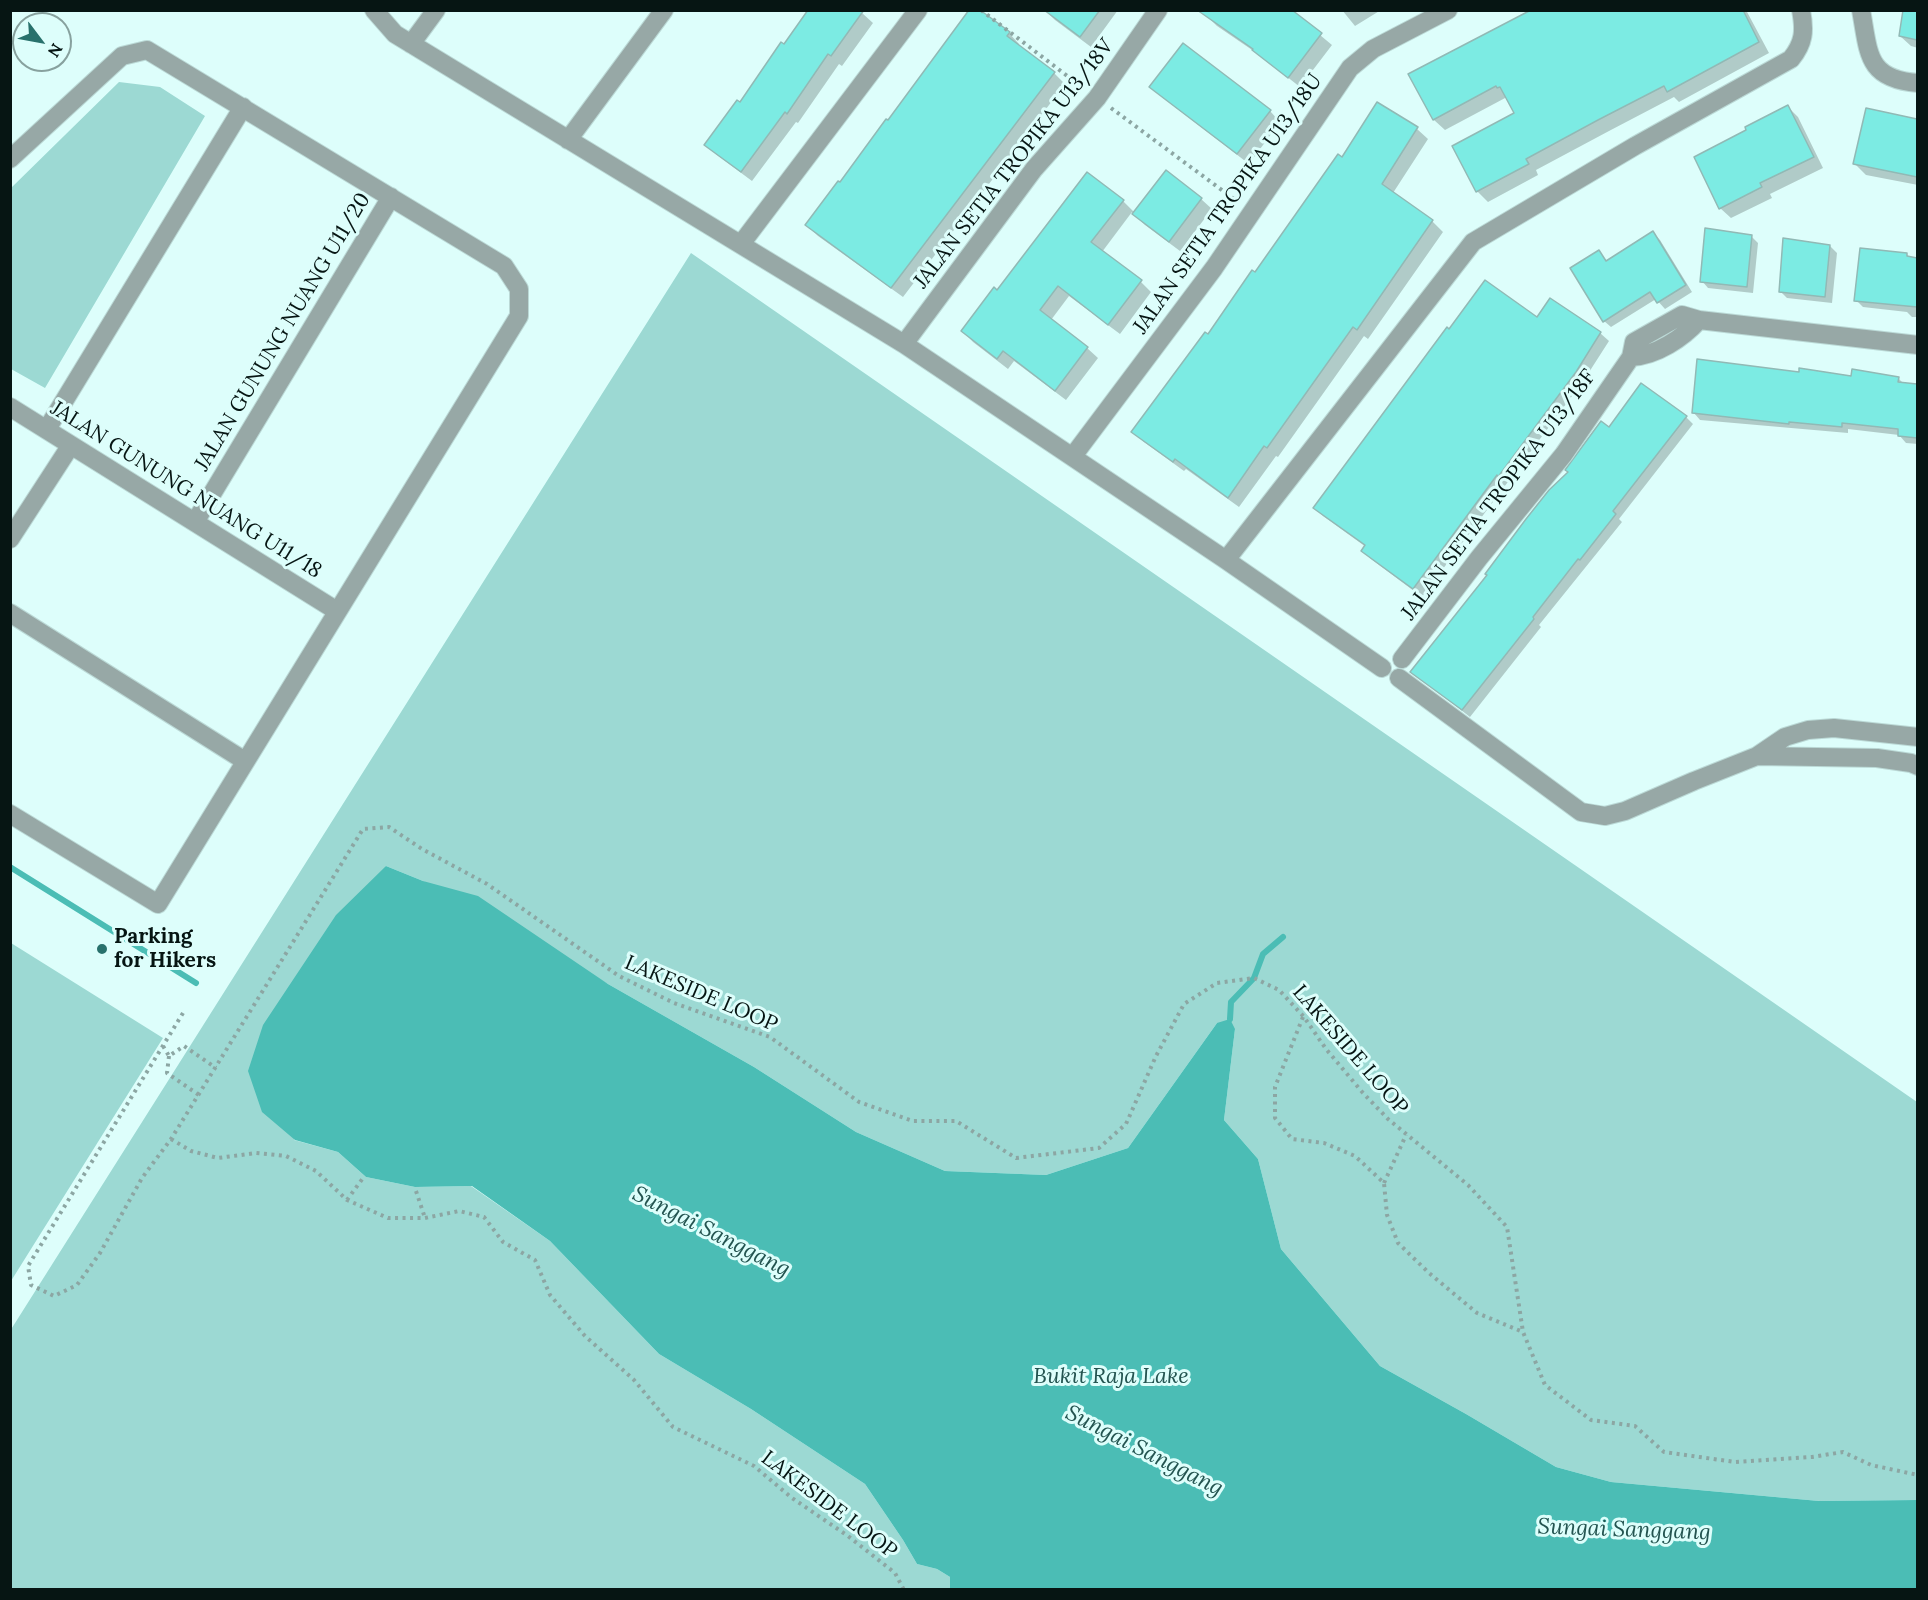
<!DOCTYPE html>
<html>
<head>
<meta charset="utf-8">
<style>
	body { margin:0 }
	#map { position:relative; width:1928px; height:1600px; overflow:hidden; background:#ddfefb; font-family:Lora,serif }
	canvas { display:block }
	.frame { position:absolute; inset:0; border:12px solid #061513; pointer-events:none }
	.north { position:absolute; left:12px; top:12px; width:60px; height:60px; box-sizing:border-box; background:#ddfefb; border:2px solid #87a19e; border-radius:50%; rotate:122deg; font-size:16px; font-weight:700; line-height:24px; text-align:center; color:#061513 }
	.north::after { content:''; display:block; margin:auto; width:21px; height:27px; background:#28716c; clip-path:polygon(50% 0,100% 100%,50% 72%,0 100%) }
</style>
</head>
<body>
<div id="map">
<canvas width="1928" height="1600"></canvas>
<div class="frame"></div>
<div class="north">N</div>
</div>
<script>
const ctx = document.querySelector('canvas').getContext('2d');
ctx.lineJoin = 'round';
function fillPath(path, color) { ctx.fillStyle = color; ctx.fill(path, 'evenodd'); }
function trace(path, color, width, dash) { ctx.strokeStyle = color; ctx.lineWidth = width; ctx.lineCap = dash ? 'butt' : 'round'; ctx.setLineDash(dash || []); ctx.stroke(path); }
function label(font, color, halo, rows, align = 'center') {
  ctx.font = font + ' Lora,serif'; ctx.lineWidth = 6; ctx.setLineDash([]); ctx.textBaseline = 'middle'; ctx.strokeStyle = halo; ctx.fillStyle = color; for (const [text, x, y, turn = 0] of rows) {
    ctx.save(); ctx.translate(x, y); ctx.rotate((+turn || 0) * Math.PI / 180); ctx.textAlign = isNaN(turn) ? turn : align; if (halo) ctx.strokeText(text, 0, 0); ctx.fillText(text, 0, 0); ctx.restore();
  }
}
fillPath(new Path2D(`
	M 119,82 L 160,87 L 205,116 L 45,388 L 11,369 L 11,188 Z
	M 691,253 L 1917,1102 L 1917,1500 L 1819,1501 L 1611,1482 L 1556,1467 L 1466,1414 L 1380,1366 L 1281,1249 L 1258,1159 L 1224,1120 L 1235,1029 L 1217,1023 L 1128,1148 L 1046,1175 L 945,1171 L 856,1132 L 754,1067 L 608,984 L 423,881 L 386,866 L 294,1140 L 338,1152 L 366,1177 L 415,1187 L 471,1186 L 550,1241 L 659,1354 L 751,1409 L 865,1484 L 903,1540 L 917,1564 L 937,1569 L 950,1577 L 950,1589 L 11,1589 L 10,1331 Z
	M 11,943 L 163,1038 L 11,1281 Z`), '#9cd9d3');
fillPath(new Path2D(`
	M 386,866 L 423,881 L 478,896 L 608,984 L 754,1067 L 856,1132 L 945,1171 L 1046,1175 L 1128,1148 L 1217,1023 L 1230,1019 L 1235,1029 L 1224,1120 L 1258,1159 L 1281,1249 L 1380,1366 L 1466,1414 L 1556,1467 L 1611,1482 L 1819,1501 L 1917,1500 L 1917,1589 L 950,1589 L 950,1577 L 937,1569 L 917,1564 L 903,1540 L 865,1484 L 751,1409 L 659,1354 L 550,1241 L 472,1186 L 415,1187 L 366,1177 L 338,1152 L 295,1140 L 262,1112 L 248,1071 L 263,1025 L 336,915 Z`), '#4bbdb5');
fillPath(new Path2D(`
	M 1045,10 L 1118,10 L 1091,47 L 1055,20 Z
	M 1290,10 L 1332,45 L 1300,87 L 1258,54 L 1217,26 L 1207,16 Z
	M 1342,10 L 1381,10 L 1355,26 Z
	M 1534,10 L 1746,10 L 1769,53 L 1679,102 L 1674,97 L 1609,131 L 1536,170 L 1538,175 L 1488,202 L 1477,191 L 1454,147 L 1516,114 L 1507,97 L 1445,130 L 1434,120 L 1411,75 Z
	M 1905,10 L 1918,10 L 1918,48 L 1911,46 L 1900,36 Z
	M 862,13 L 873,23 L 842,66 L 839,64 L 798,123 L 796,122 L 752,181 L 717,155 L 706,145 L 784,46 Z
	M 1009,33 L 1019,44 L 1018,46 L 1054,73 L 1065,84 L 903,297 L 818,236 L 807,225 L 888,123 Z
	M 1151,87 L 1270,111 L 1280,122 L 1249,164 L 1162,97 Z
	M 1378,104 L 1417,129 L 1428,139 L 1393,193 L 1432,221 L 1443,232 L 1368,339 L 1364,336 L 1278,457 L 1276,456 L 1239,507 L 1186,469 L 1184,471 L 1144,442 L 1133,431 L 1343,159 Z
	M 1788,107 L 1798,117 L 1823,168 L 1770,194 L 1772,198 L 1731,218 L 1720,208 Z
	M 1867,110 L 1918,120 L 1918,185 L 1866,175 L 1855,164 Z
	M 1201,199 L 1212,209 L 1180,251 L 1145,225 L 1132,212 L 1102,252 L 1141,282 L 1151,292 L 1120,334 L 1069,296 L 1051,320 L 1087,348 L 1098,358 L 1066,400 L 1014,361 L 1008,369 L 973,342 L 963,331 L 998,292 L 1123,201 L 1135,213 Z
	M 1653,233 L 1660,240 L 1692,292 L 1665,309 L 1656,299 L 1611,327 L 1604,321 L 1599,252 L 1608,262 Z
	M 1751,236 L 1758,243 L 1753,293 L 1708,288 L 1702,281 Z
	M 1830,246 L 1837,253 L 1832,303 L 1787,298 L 1780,291 Z
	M 1906,254 L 1911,258 L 1918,259 L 1918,317 L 1912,317 L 1907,312 L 1863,307 L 1856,300 Z
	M 1538,319 L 1600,333 L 1609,341 L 1584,380 L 1422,597 L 1371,559 L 1363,551 L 1366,547 L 1323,516 L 1315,508 Z
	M 1800,374 L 1853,378 L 1898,378 L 1904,384 L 1918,386 L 1918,444 L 1906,443 L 1899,435 L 1848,429 L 1848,433 L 1700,420 L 1694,413 Z
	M 1686,417 L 1693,424 L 1619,519 L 1622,522 L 1539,625 L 1541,627 L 1470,717 L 1412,672 L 1569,472 L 1610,429 Z`), '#0003');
trace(new Path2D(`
	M 10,867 L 196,983
	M 1230,1019 L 1231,1002 L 1254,978 L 1263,954 L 1283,937`), '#4bbdb5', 6);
const building = new Path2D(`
	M 808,10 L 864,10 L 831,56 L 828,54 L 787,114 L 785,112 L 741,172 L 704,145 L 737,100 L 740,102 L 781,42 L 784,44 Z
	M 969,10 L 980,10 L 1010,32 L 1007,36 L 1055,72 L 891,288 L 805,225 L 838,181 L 840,182 L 886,119 L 888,120 Z
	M 1044,10 L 1100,10 L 1080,37 Z
	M 1197,10 L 1292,10 L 1322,33 L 1288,78 L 1252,50 L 1253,49 Z
	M 1531,10 L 1743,10 L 1759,42 L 1667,92 L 1664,86 L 1598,120 L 1526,159 L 1529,164 L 1476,192 L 1452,146 L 1514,113 L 1500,87 L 1497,88 L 1496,86 L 1433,120 L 1408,74 Z
	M 1903,10 L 1917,10 L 1917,40 L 1899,36 Z
	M 1183,43 L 1271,110 L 1237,154 L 1149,87 Z
	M 1377,102 L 1418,127 L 1382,184 L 1433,220 L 1357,330 L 1353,327 L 1267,448 L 1264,446 L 1228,498 L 1175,459 L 1173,462 L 1131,432 L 1205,332 L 1208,334 L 1252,270 L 1255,272 L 1338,154 L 1342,157 Z
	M 1788,105 L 1814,157 L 1760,183 L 1762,187 L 1719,209 L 1694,157 L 1746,130 L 1745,127 Z
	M 1866,108 L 1917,119 L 1917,177 L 1853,164 Z
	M 1166,170 L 1202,198 L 1169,242 L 1132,214 Z
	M 1087,172 L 1124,200 L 1091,242 L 1142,280 L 1108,325 L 1058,286 L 1040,310 L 1088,347 L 1055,391 L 1003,351 L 997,359 L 961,331 L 994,287 L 997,290 Z
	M 1705,228 L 1752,235 L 1747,287 L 1700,282 Z
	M 1653,231 L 1686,285 L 1657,303 L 1650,292 L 1603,322 L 1570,268 L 1599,250 L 1606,261 Z
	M 1783,238 L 1830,245 L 1825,297 L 1779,292 Z
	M 1860,248 L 1907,253 L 1907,256 L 1917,258 L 1917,307 L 1854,301 Z
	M 1485,280 L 1537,317 L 1550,298 L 1601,332 L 1576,372 L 1498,477 L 1497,475 L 1413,589 L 1361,551 L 1365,545 L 1313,508 L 1447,327 L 1449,329 Z
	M 1697,359 L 1799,372 L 1799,368 L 1851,376 L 1852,369 L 1899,377 L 1898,382 L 1917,384 L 1917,438 L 1898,436 L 1898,429 L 1842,423 L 1842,427 L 1789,422 L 1789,424 L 1692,413 Z
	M 1641,383 L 1687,416 L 1613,511 L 1616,514 L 1580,560 L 1578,559 L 1533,617 L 1534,619 L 1462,710 L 1410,672 L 1487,575 L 1485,574 L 1526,519 L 1549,490 L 1568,472 L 1565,470 L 1601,421 L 1609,427 Z`);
fillPath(building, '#7cebe3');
trace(building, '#91b9b5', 1.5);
const minor = new Path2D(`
	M 374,10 L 395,34 L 904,344 L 1226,560 L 1382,668
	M 1861,10 C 1869,53 1866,79 1918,83
	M 411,44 L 436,10
	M 568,140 L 664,10
	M 10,159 L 122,56 L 147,50 L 504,266 L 519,289 L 519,316 L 158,904 L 10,814
	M 741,244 L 918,10
	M 1682,315 L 1699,320 C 1683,338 1656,356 1631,357 L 1634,342 Z
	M 1699,320 L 1918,345
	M 904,344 L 1034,169 L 1097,98 L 1158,10
	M 10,407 L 337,611
	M 47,429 L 243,107
	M 1073,456 L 1214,268 L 1350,68 L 1373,49 L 1448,10
	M 195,522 L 391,197
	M 10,539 L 71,445
	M 1226,560 L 1473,242 L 1635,146 L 1791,59 C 1804,43 1805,31 1801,10
	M 10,613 L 245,761
	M 1402,659 L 1479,558 L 1564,454 L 1631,357
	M 1399,678 L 1581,812 L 1605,816 L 1625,811 L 1694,781 L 1757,756 L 1785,737 L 1808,730 L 1834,728 L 1918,737
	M 1757,756 L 1877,758 L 1911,763 L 1918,766`);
trace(minor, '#bbd9d6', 20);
trace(new Path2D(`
	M 981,10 L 1083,88
	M 1111,108 L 1238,202
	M 183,1013 L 28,1266 L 31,1285 L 54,1296 L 77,1285 L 100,1253 L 142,1178 L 171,1139 L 363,829 L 389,827 L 422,849 L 487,884 L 619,976 L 674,1003 L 770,1037 L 859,1102 L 913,1121 L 956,1121 L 1016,1158 L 1099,1148 L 1126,1124 L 1156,1056 L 1184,1004 L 1217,983 L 1254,978 L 1279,990 L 1304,1017 L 1326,1049 L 1363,1093 L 1388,1119 L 1468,1185 L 1507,1227 L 1523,1332 L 1545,1385 L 1591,1420 L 1635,1426 L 1664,1452 L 1735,1462 L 1812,1457 L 1843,1452 L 1871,1465 L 1918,1475
	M 1303,1017 L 1275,1087 L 1275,1118 L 1292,1139 L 1324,1143 L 1355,1156 L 1384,1183 L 1387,1215 L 1398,1243 L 1429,1273 L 1477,1313 L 1523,1332
	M 163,1046 L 169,1056 L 184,1046 L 216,1068
	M 169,1056 L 167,1073 L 199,1095
	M 171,1139 L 191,1151 L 218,1158 L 256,1153 L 286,1156 L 316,1171 L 347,1200 L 388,1218 L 425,1218 L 459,1211 L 484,1217 L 503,1242 L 535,1260 L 550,1295 L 585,1336 L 634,1380 L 673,1427 L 754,1466 L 792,1498 L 848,1536 L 895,1573 L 904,1590
	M 1384,1183 L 1406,1135
	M 416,1191 L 425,1218
	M 347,1200 L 363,1178`), '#8ca6a3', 4, [3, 4.5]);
trace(minor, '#97a8a6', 18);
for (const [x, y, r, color] of [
	[102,949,6,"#28716c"]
]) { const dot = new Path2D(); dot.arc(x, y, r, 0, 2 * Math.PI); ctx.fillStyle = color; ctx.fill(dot); trace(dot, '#ddfefb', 2); }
label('21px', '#061513', '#ddfefb', [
	["JALAN SETIA TROPIKA U13/18V",1014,164,-52],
	["JALAN SETIA TROPIKA U13/18U",1228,204,-55],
	["JALAN GUNUNG NUANG U11/20",283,332,-59],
	["JALAN GUNUNG NUANG U11/18",186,490,32],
	["JALAN SETIA TROPIKA U13/18F",1499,495,-53],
	["LAKESIDE LOOP",701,994,23],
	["LAKESIDE LOOP",1350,1050,49],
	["LAKESIDE LOOP",829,1505,37]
]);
label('bold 21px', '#061513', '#ddfefb', [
	["Parking",114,937],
	["for Hikers",114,961]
], 'left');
label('italic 22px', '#235450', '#ddfefb', [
	["Sungai Sanggang",711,1232,27],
	["Bukit Raja Lake",1111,1377],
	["Sungai Sanggang",1144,1451,27],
	["Sungai Sanggang",1624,1530,2]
]);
</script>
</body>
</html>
